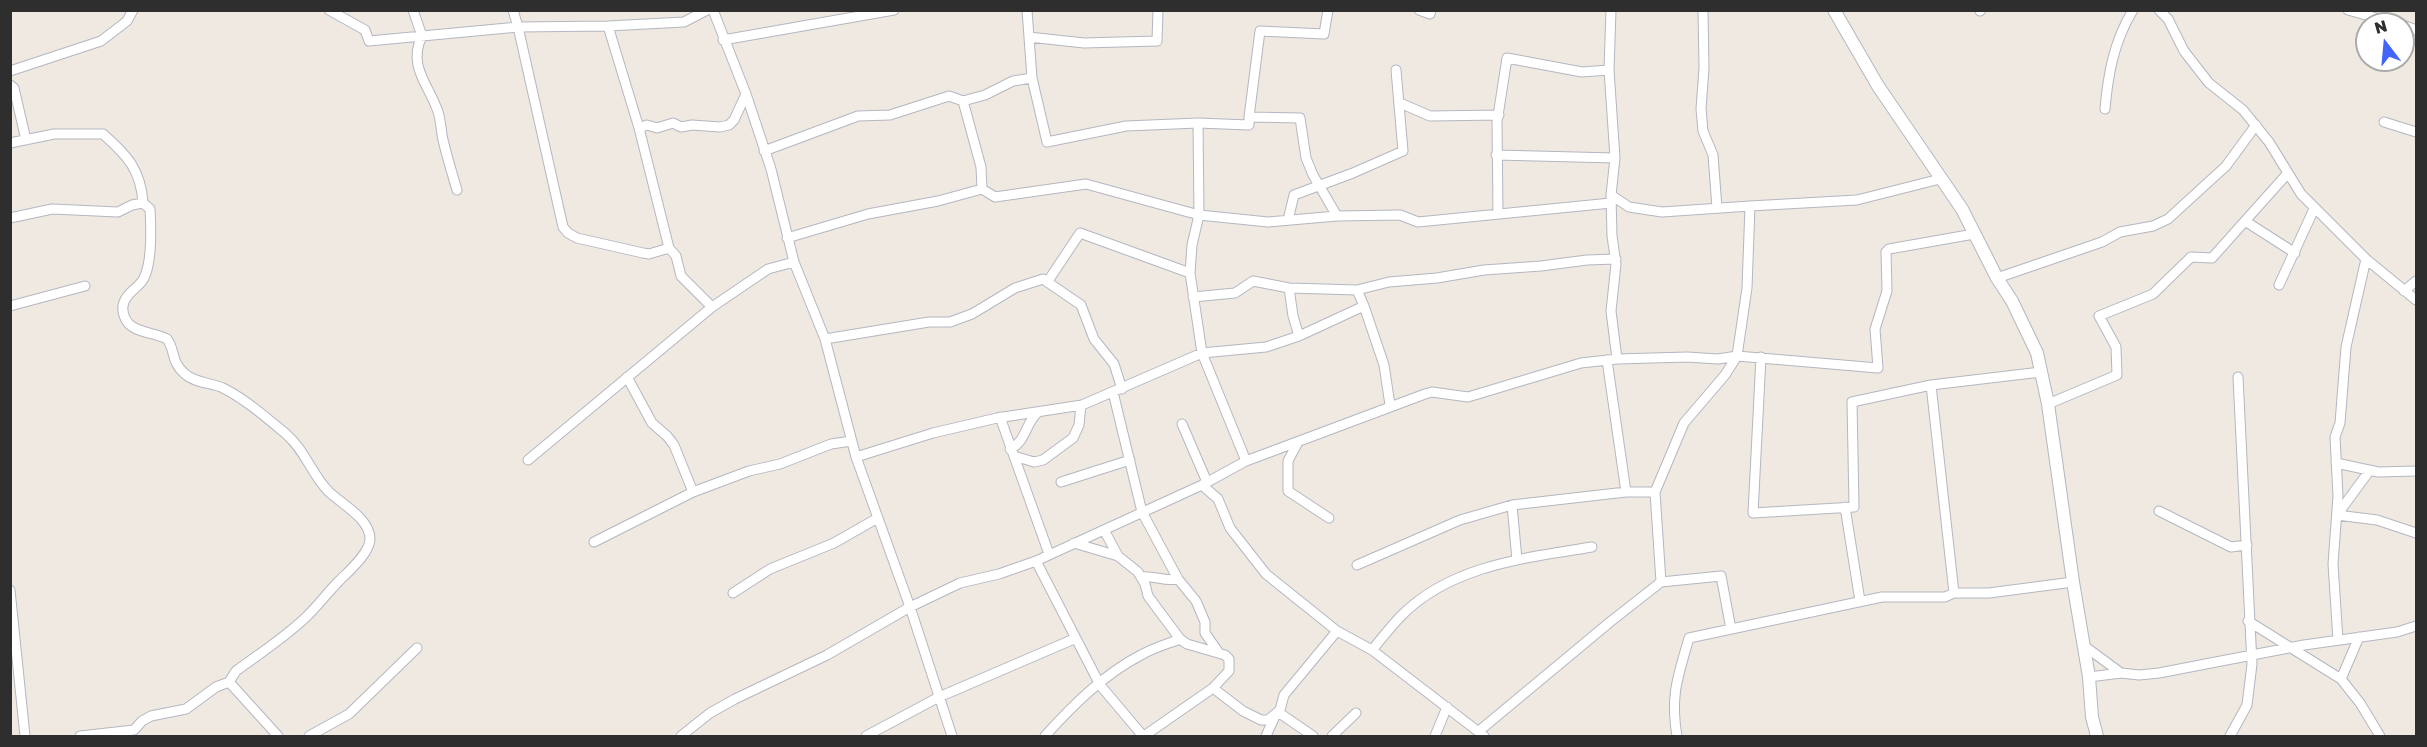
<!DOCTYPE html>
<html>
<head>
<meta charset="utf-8">
<style>
	body { margin:0 }
	#map { position:relative; width:2427px; height:747px; overflow:hidden; background:#efe9e1; font-family:"Golos Text",sans-serif }
	canvas { display:block }
	.frame { position:absolute; inset:0; border:12px solid #2e2e2e; pointer-events:none }
	.north { position:absolute; left:2355px; top:12px; width:60px; height:60px; box-sizing:border-box; background:#fff; border:2px solid #ababab; border-radius:50%; rotate:344deg; font-size:16px; font-weight:700; line-height:24px; text-align:center; color:#2e2e2e }
	.north::after { content:''; display:block; margin:auto; width:21px; height:27px; background:#4264fb; clip-path:polygon(50% 0,100% 100%,50% 72%,0 100%) }
</style>
</head>
<body>
<div id="map">
<canvas width="2427" height="747"></canvas>
<div class="frame"></div>
<div class="north">N</div>
</div>
<script>
const ctx = document.querySelector('canvas').getContext('2d');
ctx.lineJoin = 'round';
function trace(path, color, width, dash) { ctx.strokeStyle = color; ctx.lineWidth = width; ctx.lineCap = dash ? 'butt' : 'round'; ctx.setLineDash(dash || []); ctx.stroke(path); }
const street = new Path2D(`
	M 329,10 L 365,30 L 369,41 L 518,27 L 563,227 L 568,233 L 577,238 L 643,253 L 649,254 L 669,248
	M 413,10 L 422,36 C 407,67 430,86 438,112 C 441,121 441,131 443,140 C 447,157 452,173 457,190
	M 513,10 L 518,27 L 608,26
	M 713,10 L 746,94 L 771,169 L 794,262 L 825,339 L 856,457 L 910,607 L 952,736
	M 1027,10 L 1032,78 L 1047,142 L 1126,126 L 1198,123 L 1249,125 L 1249,117 L 1300,118 L 1306,158 L 1313,175 L 1337,216
	M 1419,10 L 1430,14 L 1431,10
	M 1611,10 L 1609,70 L 1615,158 L 1611,195 L 1612,236 L 1616,264 L 1611,311 L 1617,359
	M 1703,10 L 1704,68 L 1701,109 L 1703,131 L 1713,155 L 1717,208
	M 2159,10 L 2168,19 L 2184,51 L 2198,69 L 2209,83 L 2243,110 L 2269,142 L 2301,194 L 2366,259 L 2416,300
	M 2348,10 L 2398,24
	M 1980,11 L 1981,10
	M 2403,25 L 2416,30
	M 1029,37 L 1084,43 L 1157,41 L 1158,10
	M 723,40 L 894,10
	M 10,71 L 101,41 L 127,21 L 133,10
	M 10,85 L 14,88 L 26,140
	M 963,101 L 981,167 L 982,189
	M 1400,103 L 1430,116 L 1499,115
	M 2105,109 C 2108,74 2114,41 2133,10
	M 1249,117 L 1260,31 L 1324,34 L 1328,10
	M 2384,122 L 2416,132
	M 1198,123 L 1199,215 L 1192,245 L 1190,273 L 1202,353 L 1246,461
	M 639,128 L 608,26 L 684,22 L 707,10
	M 10,143 L 54,134 L 103,134 C 127,155 141,170 143,203
	M 764,151 L 858,116 L 890,115 L 949,96 L 963,101 L 985,95 L 1013,81 L 1032,78
	M 1496,155 L 1615,158
	M 2288,173 L 2245,221 L 2295,253
	M 1611,195 L 1629,207 L 1662,212 L 1750,206
	M 1498,213 L 1497,122 L 1507,58 L 1582,72 L 1609,70
	M 10,218 L 52,209 L 118,212 L 132,205 L 143,203 L 150,209 C 151,226 152,262 144,278 C 140,287 127,292 124,302 C 121,309 124,319 129,324 C 138,333 156,333 167,339 C 176,351 170,361 185,374 C 195,383 212,383 223,388 C 245,399 267,418 286,434 C 305,450 312,475 329,492 C 342,504 370,519 370,539 C 370,553 348,572 339,581 C 327,593 317,607 305,618 C 284,638 259,654 236,671 L 229,682 L 216,687 L 186,709 L 151,716 L 142,721 L 134,730 L 80,736
	M 1288,220 L 1294,195 L 1353,173 L 1403,151 L 1396,70
	M 787,238 L 868,214 L 938,201 L 982,189 L 995,197 L 1086,184 L 1199,215 L 1268,222 L 1337,216 L 1400,215 L 1418,222 L 1611,203
	M 1997,278 L 2102,242 L 2120,232 L 2153,226 L 2168,219 L 2226,166 L 2256,125
	M 1048,281 L 1080,233 L 1190,273
	M 2279,285 L 2314,209
	M 2404,291 L 2416,281
	M 1193,297 L 1235,293 L 1253,281 L 1289,288
	M 10,306 L 85,286
	M 1364,306 L 1384,365 L 1390,405
	M 712,307 L 681,276 L 676,256 L 669,248 L 639,128 L 647,125 L 657,128 L 673,123 L 681,127 L 692,125 L 720,127 L 729,125 L 734,120 L 746,94
	M 1299,336 L 1293,316 L 1289,288 L 1357,290 L 1389,282 L 1437,278 L 1484,270 L 1541,266 L 1587,260 L 1616,259
	M 825,339 L 929,322 L 950,322 L 972,314 L 1015,288 L 1043,279 L 1081,305 L 1094,339 L 1114,364 L 1122,389
	M 1761,357 L 1753,513 L 1854,507 L 1852,402 L 1931,385 L 2041,372
	M 1607,360 L 1626,492
	M 627,377 L 652,423 L 667,436 L 674,445 L 693,492
	M 1931,385 L 1954,593
	M 1113,392 L 1142,512 L 1178,579 C 1165,582 1153,575 1141,577
	M 2048,404 L 2117,375 L 2116,347 L 2099,316 L 2153,294 L 2191,257 L 2212,258 L 2245,221
	M 1000,417 L 1049,554
	M 1182,424 L 1207,482
	M 1298,442 L 1288,461 L 1288,491 L 1329,518
	M 1010,449 C 1027,441 1025,423 1038,412
	M 1014,456 L 1034,462 L 1043,460 L 1073,438 L 1079,425 L 1081,405
	M 856,457 L 933,433 L 997,418 L 1082,405 L 1202,353 L 1266,347 L 1299,336 L 1364,306 L 1357,290
	M 528,460 L 712,307 L 768,269 L 794,262
	M 2336,463 L 2378,472 L 2416,471
	M 1061,482 L 1130,460
	M 1202,485 L 1218,499 L 1230,528 L 1266,574 L 1337,631 L 1372,650 L 1484,736
	M 1655,492 L 1684,423 L 1725,375 L 1737,356 L 1747,288 L 1750,206 L 1857,200 L 1940,179
	M 1845,507 L 1860,601
	M 2159,511 L 2231,547 L 2247,545
	M 2337,515 L 2377,520 L 2416,533
	M 2337,515 L 2370,470
	M 1104,530 L 1118,556
	M 594,542 L 693,492 L 749,471 L 780,464 L 831,444 L 852,441
	M 1074,543 L 1118,556 L 1138,572 L 1145,584 L 1148,596 L 1180,639 L 1187,644 L 1225,655 L 1229,659 L 1229,671 L 1213,688 L 1144,736
	M 1036,561 L 1100,685 L 1143,736
	M 1357,565 L 1460,520 L 1512,505
	M 1178,579 L 1196,601 L 1205,622 L 1205,633 L 1219,653
	M 1661,582 L 1721,576 L 1731,629
	M 10,590 L 25,736
	M 733,593 L 770,569 L 834,543 L 876,519
	M 2248,621 L 2341,679
	M 2359,637 L 2341,679 L 2360,703 L 2380,736
	M 2338,640 L 2333,564 L 2338,496 L 2335,437 L 2340,423 L 2346,347 L 2366,259
	M 2083,645 L 2121,673
	M 1372,650 C 1382,638 1391,626 1402,615 C 1452,565 1526,558 1592,547
	M 2089,677 L 2121,673 L 2139,675 L 2159,673 L 2304,645 L 2397,632 L 2416,626
	M 229,682 L 278,736
	M 1213,688 L 1243,711 L 1261,720 L 1268,720 L 1280,710 L 1284,695 L 1337,631
	M 1278,712 L 1313,736
	M 1479,731 L 1610,622 L 1661,582 L 1655,492 L 1626,492 L 1512,505 L 1517,560
	M 309,736 L 349,714 L 417,648
	M 681,736 L 710,713 L 735,699 L 827,655 L 910,607 L 960,583 L 999,574 L 1036,561 L 1202,485 L 1246,461 L 1425,394 L 1432,392 L 1468,397 L 1581,363 L 1617,359 L 1687,357 L 1718,359 L 1737,356 L 1878,368 L 1875,329 L 1887,291 L 1886,252 L 1889,249 L 1974,234
	M 866,736 L 939,697 L 1074,639
	M 1045,736 C 1072,706 1104,674 1141,655 C 1153,648 1167,644 1180,639
	M 1266,736 L 1275,716
	M 1332,736 L 1356,713
	M 1435,736 L 1447,707
	M 1677,736 C 1670,695 1678,677 1689,638 L 1882,597 L 1945,597 L 1954,593 L 1989,593 L 2073,582
	M 2230,736 L 2247,705 L 2252,664 L 2238,377`);
const secondary = new Path2D(`
	M 1834,10 L 1878,86 L 1962,209 L 1997,278 L 2012,301 L 2037,353 L 2048,404 L 2073,582 L 2089,677 L 2092,717 L 2097,736`);
trace(street, '#b4b7c1', 11);
trace(secondary, '#b4b7c1', 14);
trace(street, '#fff', 9);
trace(secondary, '#fff', 12);
</script>
</body>
</html>
